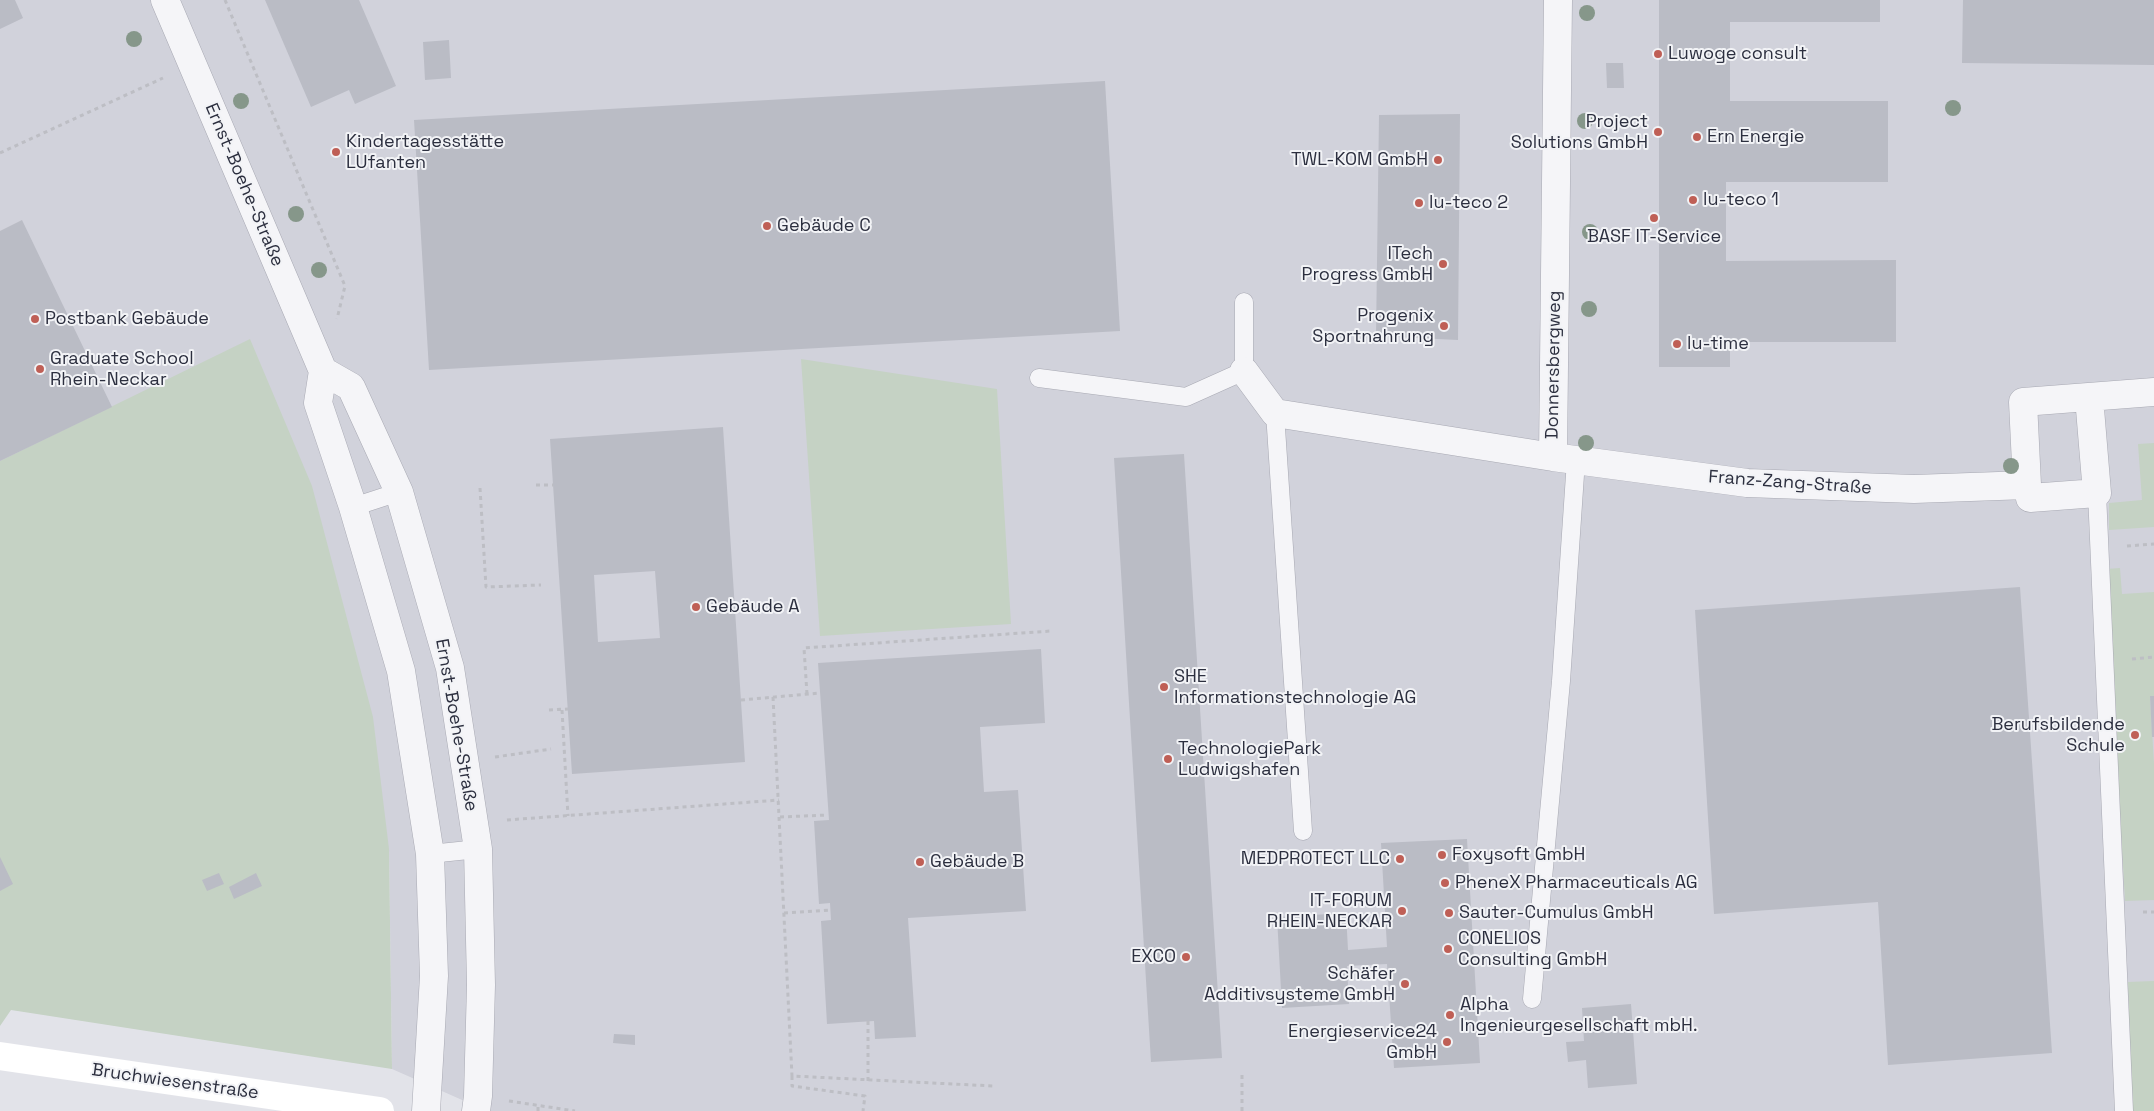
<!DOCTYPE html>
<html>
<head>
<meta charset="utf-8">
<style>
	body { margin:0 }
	canvas { display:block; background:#e2e3e9 }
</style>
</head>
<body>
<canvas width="2154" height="1111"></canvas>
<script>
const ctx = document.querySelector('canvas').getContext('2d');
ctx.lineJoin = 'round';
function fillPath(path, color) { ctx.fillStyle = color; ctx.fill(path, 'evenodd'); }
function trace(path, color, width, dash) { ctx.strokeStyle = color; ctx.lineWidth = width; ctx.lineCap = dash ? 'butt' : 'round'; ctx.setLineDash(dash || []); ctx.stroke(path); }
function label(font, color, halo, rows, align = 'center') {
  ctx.font = font + ' "Space Grotesk",sans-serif'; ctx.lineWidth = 4; ctx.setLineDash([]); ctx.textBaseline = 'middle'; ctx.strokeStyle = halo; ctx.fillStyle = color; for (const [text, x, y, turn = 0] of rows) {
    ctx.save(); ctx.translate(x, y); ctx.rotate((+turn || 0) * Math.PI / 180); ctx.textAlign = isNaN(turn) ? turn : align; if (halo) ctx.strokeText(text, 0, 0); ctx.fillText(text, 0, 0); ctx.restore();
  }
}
fillPath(new Path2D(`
	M 0,0 L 2154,0 L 2154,1111 L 487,1111 L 392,1069 L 389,849 L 0,957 Z`), '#d1d2db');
fillPath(new Path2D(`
	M 250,339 L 312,486 L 373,717 L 389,849 L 392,1069 L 11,1010 L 0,1026 L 0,461 Z
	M 801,359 L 997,389 L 1011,624 L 820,636 Z
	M 2154,443 L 2154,527 L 2109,530 L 2109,503 L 2142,500 L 2138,444 Z
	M 2120,568 L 2122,594 L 2154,592 L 2154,696 L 2150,697 L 2154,764 L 2154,900 L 2125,901 L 2106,569 Z
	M 2154,981 L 2154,1111 L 2131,1111 L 2128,982 Z`), '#c5d2c4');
fillPath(new Path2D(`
	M 0,0 L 15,0 L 23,18 L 0,29 Z
	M 265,0 L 359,0 L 396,86 L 355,104 L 349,90 L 311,107 Z
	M 1659,0 L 1880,0 L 1880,22 L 1730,22 L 1730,101 L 1888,101 L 1888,182 L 1726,182 L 1726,261 L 1896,260 L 1896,342 L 1730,342 L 1730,367 L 1659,367 Z
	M 1963,0 L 2154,0 L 2154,65 L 1962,63 Z
	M 449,40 L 451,78 L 425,80 L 423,42 Z
	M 1606,63 L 1623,63 L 1624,88 L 1607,88 Z
	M 1105,81 L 1120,331 L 429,370 L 414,120 Z
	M 1460,114 L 1458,340 L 1376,336 L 1379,115 Z
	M 22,220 L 112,407 L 0,461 L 0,231 Z
	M 723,427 L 745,762 L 572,774 L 550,439 ZM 655,571 L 660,638 L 598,642 L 594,575 Z
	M 1184,454 L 1222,1058 L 1151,1062 L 1114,458 Z
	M 2020,587 L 2052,1053 L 1888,1065 L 1878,902 L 1714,914 L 1695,610 Z
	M 1041,649 L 1045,723 L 980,727 L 984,792 L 1018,790 L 1026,911 L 908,918 L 916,1037 L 875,1039 L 874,1021 L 827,1024 L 821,921 L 831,920 L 830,903 L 819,904 L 814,821 L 829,820 L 818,663 Z
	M 2150,696 L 2154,696 L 2154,737 L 2152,737 Z
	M 1467,839 L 1480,1063 L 1394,1068 L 1387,964 L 1347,966 L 1349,1004 L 1282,1008 L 1277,917 L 1346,913 L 1348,950 L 1387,947 L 1381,843 Z
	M 0,857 L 13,884 L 0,891 Z
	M 219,873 L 224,884 L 207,891 L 202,880 Z
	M 256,873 L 262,886 L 234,899 L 229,887 Z
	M 1631,1004 L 1637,1084 L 1588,1088 L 1586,1060 L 1568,1062 L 1566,1042 L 1584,1041 L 1582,1008 Z
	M 614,1034 L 635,1035 L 635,1045 L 613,1043 Z`), '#babcc5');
const lane = new Path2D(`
	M 1039,378 L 1186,397 L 1244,371 L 1244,302
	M 1275,413 L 1303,831
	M 2097,493 L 2124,1111
	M 353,507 L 399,492
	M 430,854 L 478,849
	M 1532,999 L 1561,681 L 1576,460`);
const street = new Path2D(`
	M 165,0 L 323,371 L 318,403 L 353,507 L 401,671 L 430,854 L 434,976 L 426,1111
	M 323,371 L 351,387 L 399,492 L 450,668 L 478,849 L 481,985 L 478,1096 L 476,1111
	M 1244,371 L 1275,413 L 1553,457 L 1558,0
	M 2089,397 L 2097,493 L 2030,498 L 2027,485 L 2023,402 L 2154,392
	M 1553,457 L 1747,483 L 1914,489 L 2027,485`);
trace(lane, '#a8a9b3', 19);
trace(street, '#a8a9b3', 29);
trace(new Path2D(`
	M 225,0 L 345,286 L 337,319
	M 0,153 L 163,78
	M 536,485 L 553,485
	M 480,488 L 486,587 L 541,585
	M 2127,546 L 2154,544
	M 2132,659 L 2154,657
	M 807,694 L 804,648 L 1051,631
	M 773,697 L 792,1076 L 993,1086
	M 741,700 L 820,693
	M 549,710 L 568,709
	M 562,710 L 568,816
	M 495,757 L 551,749
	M 780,817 L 828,815
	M 507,820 L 779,800
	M 2143,912 L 2154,912
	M 784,913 L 831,910
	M 868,1021 L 868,1081
	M 792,1076 L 792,1086 L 865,1096 L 863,1111
	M 509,1101 L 575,1111
	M 538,1111 L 538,1105
	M 1242,1111 L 1242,1075`), '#bdbec4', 3, [4, 4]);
trace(lane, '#f5f5f8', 18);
trace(street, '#f5f5f8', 28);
trace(new Path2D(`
	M 0,1056 L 380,1111`), '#fff', 28);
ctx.fillStyle = '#86978a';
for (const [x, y] of [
	[1587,13],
	[134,39],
	[241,101],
	[1953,108],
	[1585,121],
	[296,214],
	[1590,232],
	[319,270],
	[1589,309],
	[1586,443],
	[2011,466]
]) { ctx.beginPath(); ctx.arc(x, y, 8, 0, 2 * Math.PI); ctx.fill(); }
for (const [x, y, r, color] of [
	[1658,54,5,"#bf5f56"],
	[1658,132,5,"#bf5f56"],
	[1697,137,5,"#bf5f56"],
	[336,152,5,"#bf5f56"],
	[1438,160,5,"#bf5f56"],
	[1693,200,5,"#bf5f56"],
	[1419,203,5,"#bf5f56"],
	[1654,218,5,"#bf5f56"],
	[767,226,5,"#bf5f56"],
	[1443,264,5,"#bf5f56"],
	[35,319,5,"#bf5f56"],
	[1444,326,5,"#bf5f56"],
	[1677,344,5,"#bf5f56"],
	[40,369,5,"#bf5f56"],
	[696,607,5,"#bf5f56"],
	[1164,687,5,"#bf5f56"],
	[2135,735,5,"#bf5f56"],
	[1168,759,5,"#bf5f56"],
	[1442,855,5,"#bf5f56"],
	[1400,859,5,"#bf5f56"],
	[920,862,5,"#bf5f56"],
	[1445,883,5,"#bf5f56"],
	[1402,911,5,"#bf5f56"],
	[1449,913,5,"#bf5f56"],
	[1448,949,5,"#bf5f56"],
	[1186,957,5,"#bf5f56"],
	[1405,984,5,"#bf5f56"],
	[1450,1015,5,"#bf5f56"],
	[1447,1042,5,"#bf5f56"]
]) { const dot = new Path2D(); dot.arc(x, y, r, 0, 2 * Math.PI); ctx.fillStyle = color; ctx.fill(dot); trace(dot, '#f2f3f6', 2); }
label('18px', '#2c2f3f', '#f2f3f6', [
	["Luwoge consult",1668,54],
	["Project",1648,122,"right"],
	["Solutions GmbH",1648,143,"right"],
	["Ern Energie",1707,137],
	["Kindertagesstätte",346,142],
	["LUfanten",346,163],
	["TWL-KOM GmbH",1428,160,"right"],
	["lu-teco 1",1703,200],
	["lu-teco 2",1429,203],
	["Gebäude C",777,226],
	["BASF IT-Service",1654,237,"center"],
	["ITech",1433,254,"right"],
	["Progress GmbH",1433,275,"right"],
	["Progenix",1434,316,"right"],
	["Sportnahrung",1434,337,"right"],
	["Postbank Gebäude",45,319],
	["lu-time",1687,344],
	["Graduate School",50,359],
	["Rhein-Neckar",50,380],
	["Gebäude A",706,607],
	["SHE",1174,677],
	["Informationstechnologie AG",1174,698],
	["Berufsbildende",2125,725,"right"],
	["Schule",2125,746,"right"],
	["TechnologiePark",1178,749],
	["Ludwigshafen",1178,770],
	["Foxysoft GmbH",1452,855],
	["MEDPROTECT LLC",1390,859,"right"],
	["Gebäude B",930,862],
	["PheneX Pharmaceuticals AG",1455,883],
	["IT-FORUM",1392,901,"right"],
	["RHEIN-NECKAR",1392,922,"right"],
	["Sauter-Cumulus GmbH",1459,913],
	["CONELIOS",1458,939],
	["Consulting GmbH",1458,960],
	["EXCO",1176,957,"right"],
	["Schäfer",1395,974,"right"],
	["Additivsysteme GmbH",1395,995,"right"],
	["Alpha",1460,1005],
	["Ingenieurgesellschaft mbH.",1460,1026],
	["Energieservice24",1437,1032,"right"],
	["GmbH",1437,1053,"right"]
], 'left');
label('18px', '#2c2f3f', '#f2f3f6', [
	["Ernst-Boehe-Straße",244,185,67],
	["Donnersbergweg",1554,365,-89],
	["Franz-Zang-Straße",1790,483,4],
	["Ernst-Boehe-Straße",456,725,80],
	["Bruchwiesenstraße",175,1082,8]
]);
</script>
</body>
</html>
